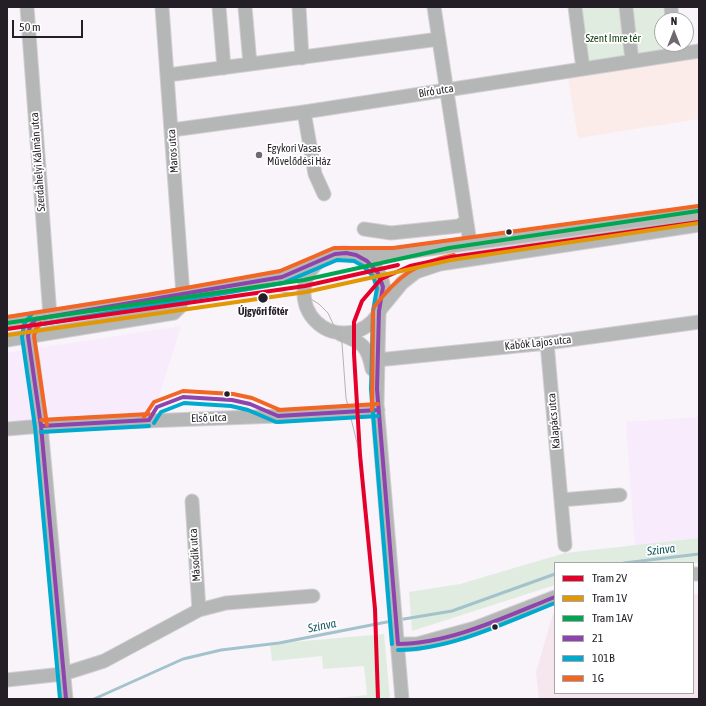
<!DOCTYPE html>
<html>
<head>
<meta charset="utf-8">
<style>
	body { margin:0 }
	#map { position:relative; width:706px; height:706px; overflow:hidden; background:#f8f4fa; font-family:"Asap Condensed",sans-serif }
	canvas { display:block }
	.frame { position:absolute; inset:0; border:8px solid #241e26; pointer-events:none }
	.legend { position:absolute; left:554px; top:562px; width:140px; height:132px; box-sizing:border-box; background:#fff; border:1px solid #a7a5a8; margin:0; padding:5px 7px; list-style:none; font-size:12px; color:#241e26 }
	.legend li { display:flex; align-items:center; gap:8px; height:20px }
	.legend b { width:20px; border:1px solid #a7a5a8 }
	.north { position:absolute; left:654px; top:12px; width:40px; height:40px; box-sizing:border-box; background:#fff; border:1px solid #a7a5a8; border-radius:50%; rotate:0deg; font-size:11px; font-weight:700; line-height:16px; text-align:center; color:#241e26 }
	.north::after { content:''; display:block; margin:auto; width:14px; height:18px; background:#6e6970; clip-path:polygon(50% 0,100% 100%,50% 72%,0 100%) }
	.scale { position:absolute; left:12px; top:20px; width:71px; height:18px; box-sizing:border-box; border:2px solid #241e26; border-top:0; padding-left:5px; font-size:12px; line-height:14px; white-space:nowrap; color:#241e26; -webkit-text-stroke:3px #fff; paint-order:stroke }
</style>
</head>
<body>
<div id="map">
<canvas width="706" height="706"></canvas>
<div class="frame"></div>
<ul class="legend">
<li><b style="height:5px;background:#e4002b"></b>Tram 2V</li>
<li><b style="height:5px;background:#e29804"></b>Tram 1V</li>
<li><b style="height:5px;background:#00a651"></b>Tram 1AV</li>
<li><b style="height:5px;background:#8e44ad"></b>21</li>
<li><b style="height:5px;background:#00a9ce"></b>101B</li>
<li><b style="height:5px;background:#f26522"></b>1G</li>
</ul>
<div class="north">N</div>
<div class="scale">50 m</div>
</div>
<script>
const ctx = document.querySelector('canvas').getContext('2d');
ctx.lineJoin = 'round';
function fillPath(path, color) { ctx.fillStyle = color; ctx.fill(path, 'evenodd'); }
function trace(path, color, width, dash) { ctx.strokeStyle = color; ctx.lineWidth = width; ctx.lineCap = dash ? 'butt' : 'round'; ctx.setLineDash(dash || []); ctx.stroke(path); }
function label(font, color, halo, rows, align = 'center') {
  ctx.font = font + ' "Asap Condensed",sans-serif'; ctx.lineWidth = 3.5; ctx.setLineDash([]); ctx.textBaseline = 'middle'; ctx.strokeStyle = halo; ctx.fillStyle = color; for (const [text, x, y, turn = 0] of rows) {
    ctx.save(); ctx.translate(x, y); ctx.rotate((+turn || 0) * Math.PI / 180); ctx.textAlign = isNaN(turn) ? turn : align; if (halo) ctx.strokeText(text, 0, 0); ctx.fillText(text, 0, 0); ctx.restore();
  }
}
fillPath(new Path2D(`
	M 181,326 L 157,402 L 145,424 L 7,434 L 7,353 Z
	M 699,417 L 699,538 L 635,546 L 626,422 Z`), '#f7ebfc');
fillPath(new Path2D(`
	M 693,594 L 699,594 L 699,699 L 539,699 L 536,672 L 553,614 L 555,613 L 555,693 L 693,693 Z`), '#f6e7ef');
fillPath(new Path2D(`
	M 699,58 L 699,119 L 578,138 L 568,78 Z`), '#fbecea');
fillPath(new Path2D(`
	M 577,7 L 674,7 L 676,20 L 662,20 L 662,44 L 678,44 L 680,61 L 584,75 Z
	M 699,538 L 699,563 L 555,563 L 555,585 L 412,631 L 409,592 L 460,584 L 565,553 Z
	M 384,634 L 390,699 L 326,699 L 367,695 L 364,666 L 323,669 L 322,656 L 272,661 L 270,644 Z`), '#e0ece0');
trace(new Path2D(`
	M 624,563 L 699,554
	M 398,620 L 452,611 L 555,574
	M 94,699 L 183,659 L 221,650 L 279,643 L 392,621`), '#a3c3cc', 3);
const minor = new Path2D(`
	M 27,7 L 50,316
	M 219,7 L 224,68
	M 245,7 L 250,64
	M 299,7 L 302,58
	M 434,7 L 470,243
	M 575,7 L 583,69
	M 626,7 L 632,61
	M 671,7 L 672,20
	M 168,75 L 439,39
	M 304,112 L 315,174 L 324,194
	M 172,130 L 304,112 L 699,51
	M 364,229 L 391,233 L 459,226 L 466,221
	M304 293a40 40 0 1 1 80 0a40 40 0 1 1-80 0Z
	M 356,255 L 393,254 L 699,212
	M 379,311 L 377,404 L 402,699
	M 379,311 L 402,283 L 416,272 L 440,264 L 699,225
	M 36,319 L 30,326 L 28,336 L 33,362 L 41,426 L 66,699
	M 7,323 L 265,281 L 282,277 L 317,263
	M 340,334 C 362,343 367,344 372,369
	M 7,340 L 174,313 L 180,307 L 183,295 L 162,7
	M 547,343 L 565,545
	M 377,360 L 547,343 L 699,322
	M 7,429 L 65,424 L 278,416 L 378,410
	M 561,500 L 620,495
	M 192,501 L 199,610
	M 693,574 L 699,574
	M 398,644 L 417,644 L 475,628 L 555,597
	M 7,680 L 63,674 L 104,661 L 199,610 L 226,603 L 313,596`);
trace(minor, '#d2ced3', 15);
trace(minor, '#b5b7b6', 13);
trace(new Path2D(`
	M 262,292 L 275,291 L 304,295 L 319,304 L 328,313 L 342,343 L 346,398 L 360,455`), '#b3b3b4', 1);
trace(new Path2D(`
	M 36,319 L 282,277 L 335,254 L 346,253 L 356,255 L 367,261 L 378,273 L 383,287 L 379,311 L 377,389 L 398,644
	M 36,319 L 30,326 L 28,336 L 41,426 L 66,699
	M 278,416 L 378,410
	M 149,420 L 157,407 L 183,397 L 232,400 L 250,404 L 278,416
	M 41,426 L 149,420
	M 398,644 C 450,644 507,616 555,597`), '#8e44ad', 4);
trace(new Path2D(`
	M 31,315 L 24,324 L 22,337 L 35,427 L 60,699
	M 37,325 L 283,283 L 337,260 L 354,261 L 363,266 L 373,276 L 377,288 L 373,311 L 371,389 L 392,644
	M 278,422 L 378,416
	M 154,423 L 161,412 L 184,403 L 231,406 L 248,410 L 276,422
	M 41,432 L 149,426
	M 398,650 C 450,650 507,622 555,603`), '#00a9ce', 4);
trace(new Path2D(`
	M 374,307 C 398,276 415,263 454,255
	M 7,317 L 147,295 L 280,271 L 334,248 L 393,248 L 698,206
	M 41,323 L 36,329 L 34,336 L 47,425
	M 278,410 L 378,404
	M 372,410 L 373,311
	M 144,417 L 154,402 L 183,391 L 233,394 L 252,398 L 280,410
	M 41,420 L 149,414`), '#f26522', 4);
trace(new Path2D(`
	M 7,329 L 305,286 L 398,265
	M 378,699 L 375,609 L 360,455 L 354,354 L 354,322 L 362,301 L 381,279 L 410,266 L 452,257 L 699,222`), '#e4002b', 4);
trace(new Path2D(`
	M 8,335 L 306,292 L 451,260 L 699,223`), '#e29804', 4);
trace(new Path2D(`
	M 7,323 L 304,280 L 449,248 L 698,211`), '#00a651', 4);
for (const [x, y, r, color] of [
	[259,155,4,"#6e6970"],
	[509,232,3.5,"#241e26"],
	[263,298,5.5,"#241e26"],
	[227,394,3.5,"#241e26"],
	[495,627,3.5,"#241e26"]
]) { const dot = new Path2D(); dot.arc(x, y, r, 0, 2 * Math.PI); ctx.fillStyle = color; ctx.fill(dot); trace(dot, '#fff', 1.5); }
label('11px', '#1a4218', '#fff', [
	["Szent Imre tér",613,39]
]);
label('11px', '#241e26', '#fff', [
	["Bíró utca",436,91,-9],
	["Maros utca",173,151,-94],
	["Szerdahelyi Kálmán utca",38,162,-94],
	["Kabók Lajos utca",538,343,-6],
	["Első utca",209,418,-2],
	["Kalapács utca",554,421,-95],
	["Második utca",195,555,-94]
]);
label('11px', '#241e26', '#fff', [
	["Egykori Vasas",267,149],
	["Művelődési Ház",267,162]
], 'left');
label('bold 11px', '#241e26', '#fff', [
	["Újgyőri főtér",263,312]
]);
label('italic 12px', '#165a64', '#fff', [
	["Szinva",661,550,-7],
	["Szinva",322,626,-11]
]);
</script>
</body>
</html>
